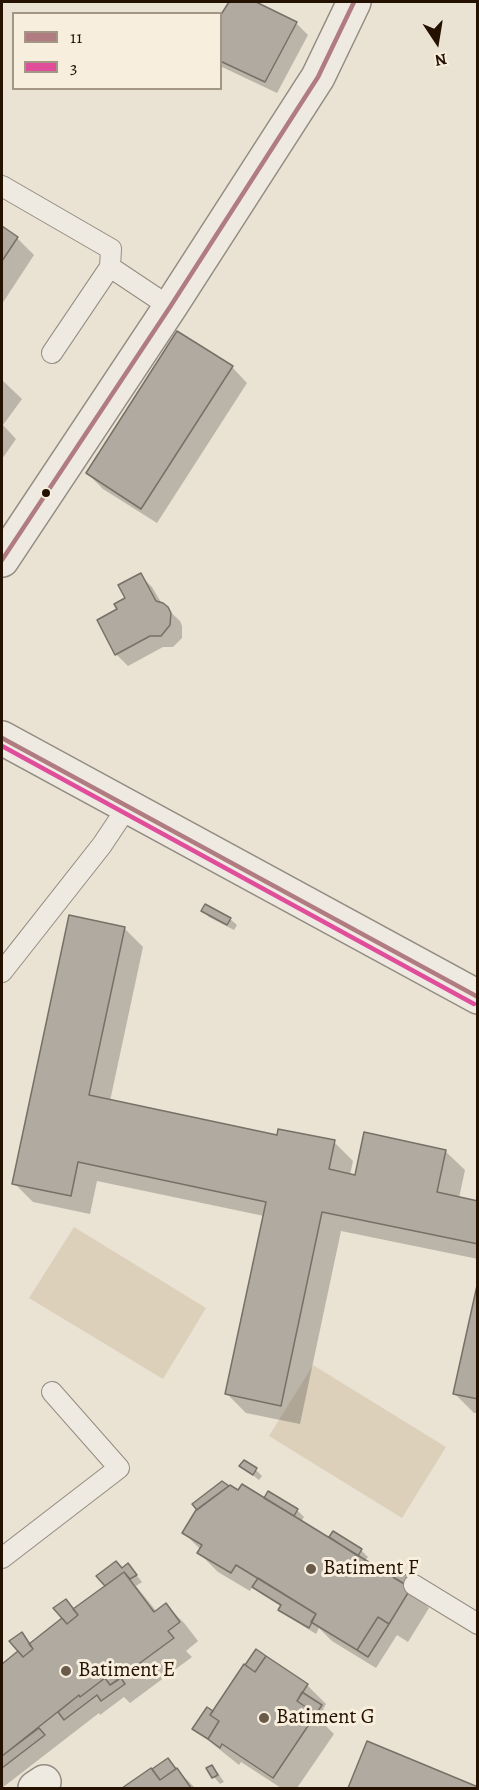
<!DOCTYPE html>
<html>
<head>
<meta charset="utf-8">
<style>
	body { margin:0 }
	#map { position:relative; width:479px; height:1790px; overflow:hidden; background:#eae2d3; font-family:Alegreya,serif }
	canvas { display:block }
	.frame { position:absolute; inset:0; border:3px solid #241100; pointer-events:none }
	.legend { position:absolute; left:12px; top:12px; width:210px; height:78px; box-sizing:border-box; background:#f7eedd; border:2px solid #a39685; margin:0; padding:8px 10px; list-style:none; font-size:18px; color:#241100 }
	.legend li { display:flex; align-items:center; gap:12px; height:30px }
	.legend b { width:30px; border:2px solid #a39685 }
	.north { position:absolute; left:407px; top:12px; width:60px; height:60px; -webkit-text-stroke:4px #f7eedd; paint-order:stroke; rotate:168deg; font-size:16px; font-weight:700; line-height:24px; text-align:center; color:#241100 }
	.north::after { content:''; display:block; margin:auto; width:21px; height:27px; background:#241100; clip-path:polygon(50% 0,100% 100%,50% 72%,0 100%) }
</style>
</head>
<body>
<div id="map">
<canvas width="479" height="1790"></canvas>
<div class="frame"></div>
<ul class="legend">
<li><b style="height:8px;background:#b07c81"></b>11</li>
<li><b style="height:8px;background:#e04d9a"></b>3</li>
</ul>
<div class="north">N</div>
</div>
<script>
const ctx = document.querySelector('canvas').getContext('2d');
ctx.lineJoin = 'round';
function fillPath(path, color) { ctx.fillStyle = color; ctx.fill(path, 'evenodd'); }
function trace(path, color, width, dash) { ctx.strokeStyle = color; ctx.lineWidth = width; ctx.lineCap = dash ? 'butt' : 'round'; ctx.setLineDash(dash || []); ctx.stroke(path); }
function label(font, color, halo, rows, align = 'center') {
  ctx.font = font + ' Alegreya,serif'; ctx.lineWidth = 6; ctx.setLineDash([]); ctx.textBaseline = 'middle'; ctx.strokeStyle = halo; ctx.fillStyle = color; for (const [text, x, y, turn = 0] of rows) {
    ctx.save(); ctx.translate(x, y); ctx.rotate((+turn || 0) * Math.PI / 180); ctx.textAlign = isNaN(turn) ? turn : align; if (halo) ctx.strokeText(text, 0, 0); ctx.fillText(text, 0, 0); ctx.restore();
  }
}
fillPath(new Path2D(`
	M 74,1227 L 206,1308 L 163,1379 L 29,1298 Z
	M 313,1365 L 446,1447 L 402,1518 L 269,1436 Z`), '#dcd0bb');
fillPath(new Path2D(`
	M 230,2 L 253,2 L 296,23 L 308,35 L 277,93 L 220,66 L 220,19 Z
	M 2,227 L 17,238 L 34,255 L 2,304 Z
	M 232,367 L 247,383 L 157,523 L 103,489 L 87,473 Z
	M 2,380 L 22,399 L 3,425 L 16,439 L 2,459 Z
	M 140,575 L 152,587 L 162,604 L 180,621 L 182,626 L 182,638 L 173,647 L 163,647 L 128,666 L 116,654 L 118,610 L 127,599 Z
	M 206,906 L 230,919 L 237,925 L 234,930 L 209,917 L 203,911 Z
	M 124,928 L 143,947 L 110,1101 L 278,1137 L 334,1142 L 353,1161 L 350,1175 L 356,1177 L 445,1151 L 465,1170 L 459,1198 L 478,1202 L 478,1259 L 341,1231 L 300,1424 L 246,1413 L 227,1394 L 264,1216 L 97,1181 L 90,1214 L 33,1202 L 14,1183 Z
	M 478,1288 L 478,1413 L 474,1413 L 455,1394 Z
	M 241,1466 L 256,1470 L 262,1476 L 259,1480 Z
	M 229,1488 L 270,1503 L 269,1493 L 297,1510 L 304,1517 L 301,1522 L 337,1543 L 331,1537 L 361,1550 L 368,1557 L 365,1561 L 417,1596 L 429,1608 L 408,1642 L 397,1635 L 376,1668 L 332,1641 L 319,1628 L 316,1634 L 287,1616 L 280,1609 L 282,1607 L 260,1593 L 253,1586 L 250,1591 L 218,1572 L 199,1553 L 201,1550 L 184,1533 Z
	M 123,1570 L 134,1572 L 142,1582 L 136,1586 L 157,1612 L 166,1605 L 185,1624 L 198,1641 L 186,1651 L 192,1657 L 130,1703 L 124,1697 L 100,1715 L 99,1713 L 2,1788 L 2,1666 L 20,1651 L 22,1634 L 31,1644 L 64,1619 L 66,1601 L 75,1611 L 107,1586 Z
	M 307,1685 L 326,1704 L 323,1709 L 327,1713 L 321,1721 L 334,1734 L 297,1788 L 281,1788 L 241,1762 L 239,1765 L 194,1729 L 213,1713 Z
	M 368,1743 L 477,1788 L 350,1788 Z
	M 168,1760 L 195,1788 L 125,1788 L 151,1770 L 152,1771 Z
	M 212,1767 L 218,1773 L 224,1782 L 220,1784 L 214,1777 L 208,1769 Z`), '#0003');
const building = new Path2D(`
	M 229,2 L 256,2 L 297,22 L 265,82 L 220,61 L 220,16 Z
	M 2,226 L 18,237 L 2,261 Z
	M 177,331 L 233,366 L 141,509 L 86,473 Z
	M 141,573 L 156,601 L 163,603 L 168,607 L 171,613 L 170,625 L 161,636 L 150,636 L 115,655 L 97,620 L 117,609 L 114,604 L 125,598 L 118,585 Z
	M 205,904 L 231,918 L 227,925 L 201,911 Z
	M 69,915 L 125,927 L 89,1095 L 277,1135 L 278,1129 L 335,1140 L 329,1169 L 355,1175 L 364,1132 L 446,1150 L 437,1192 L 478,1201 L 478,1244 L 322,1212 L 281,1406 L 225,1394 L 266,1202 L 78,1162 L 71,1196 L 12,1184 Z
	M 478,1281 L 478,1399 L 453,1394 Z
	M 244,1460 L 257,1468 L 253,1475 L 239,1466 Z
	M 222,1481 L 229,1486 L 197,1510 L 192,1504 Z
	M 242,1484 L 411,1588 L 389,1624 L 378,1617 L 357,1650 L 311,1622 L 316,1614 L 236,1565 L 231,1573 L 197,1553 L 202,1545 L 182,1533 L 196,1510 L 230,1485 L 238,1490 Z
	M 268,1491 L 298,1509 L 294,1516 L 264,1498 Z
	M 333,1531 L 362,1549 L 358,1556 L 329,1537 Z
	M 116,1561 L 122,1568 L 128,1563 L 137,1575 L 130,1579 L 124,1572 L 105,1586 L 96,1576 Z
	M 395,1568 L 416,1581 L 411,1588 L 391,1576 Z
	M 124,1572 L 154,1612 L 166,1603 L 180,1622 L 168,1631 L 174,1638 L 110,1685 L 105,1678 L 80,1697 L 79,1695 L 2,1756 L 2,1664 L 18,1651 L 23,1657 L 33,1649 L 29,1644 L 62,1618 L 67,1624 L 78,1615 L 73,1609 Z
	M 258,1578 L 316,1614 L 309,1628 L 278,1610 L 281,1605 L 252,1587 Z
	M 66,1599 L 78,1615 L 67,1624 L 53,1608 Z
	M 378,1617 L 389,1624 L 368,1657 L 357,1650 Z
	M 22,1632 L 33,1649 L 23,1657 L 9,1641 Z
	M 256,1649 L 266,1656 L 255,1672 L 245,1665 Z
	M 266,1656 L 308,1684 L 297,1701 L 316,1714 L 273,1778 L 222,1744 L 220,1748 L 208,1739 L 219,1721 L 210,1715 L 244,1664 L 255,1672 Z
	M 105,1678 L 110,1685 L 121,1678 L 125,1684 L 101,1701 L 97,1695 L 64,1720 L 58,1712 L 79,1695 L 80,1697 Z
	M 302,1692 L 322,1705 L 316,1714 L 297,1701 Z
	M 207,1707 L 213,1711 L 210,1715 L 219,1721 L 208,1739 L 192,1729 Z
	M 39,1728 L 45,1735 L 2,1768 L 2,1756 Z
	M 367,1741 L 478,1787 L 478,1788 L 348,1788 Z
	M 168,1758 L 176,1769 L 160,1780 L 152,1769 Z
	M 212,1765 L 218,1775 L 212,1778 L 206,1768 Z
	M 151,1768 L 160,1780 L 177,1768 L 191,1788 L 122,1788 Z`);
fillPath(building, '#b1aaa0');
trace(building, '#767066', 1.5);
const lane = new Path2D(`
	M 2,186 L 111,249 L 110,267 L 170,307
	M 52,353 L 110,267
	M 2,972 L 102,845 L 128,806
	M 2,1558 L 119,1468 L 52,1392
	M 414,1585 L 478,1624`);
const street = new Path2D(`
	M 2,560 L 170,307 L 318,77 L 354,2
	M 2,738 L 478,997
	M 35,1788 L 44,1782`);
trace(lane, '#938c81', 22);
trace(street, '#938c81', 36);
trace(lane, '#eeeae2', 20);
trace(street, '#eeeae2', 33);
trace(new Path2D(`
	M 2,560 L 170,307 L 318,77 L 354,2
	M 2,738 L 478,997`), '#b07c81', 4.5);
trace(new Path2D(`
	M 2,746 L 474,1004`), '#e04d9a', 4.5);
for (const [x, y, r, color] of [
	[46,493,5,"#241100"],
	[311,1569,6,"#695a4a"],
	[66,1671,6,"#695a4a"],
	[264,1718,6,"#695a4a"]
]) { const dot = new Path2D(); dot.arc(x, y, r, 0, 2 * Math.PI); ctx.fillStyle = color; ctx.fill(dot); trace(dot, '#f7eedd', 2); }
label('21px', '#241100', '#f7eedd', [
	["Batiment F",323,1569],
	["Batiment E",78,1671],
	["Batiment G",276,1718]
], 'left');
</script>
</body>
</html>
